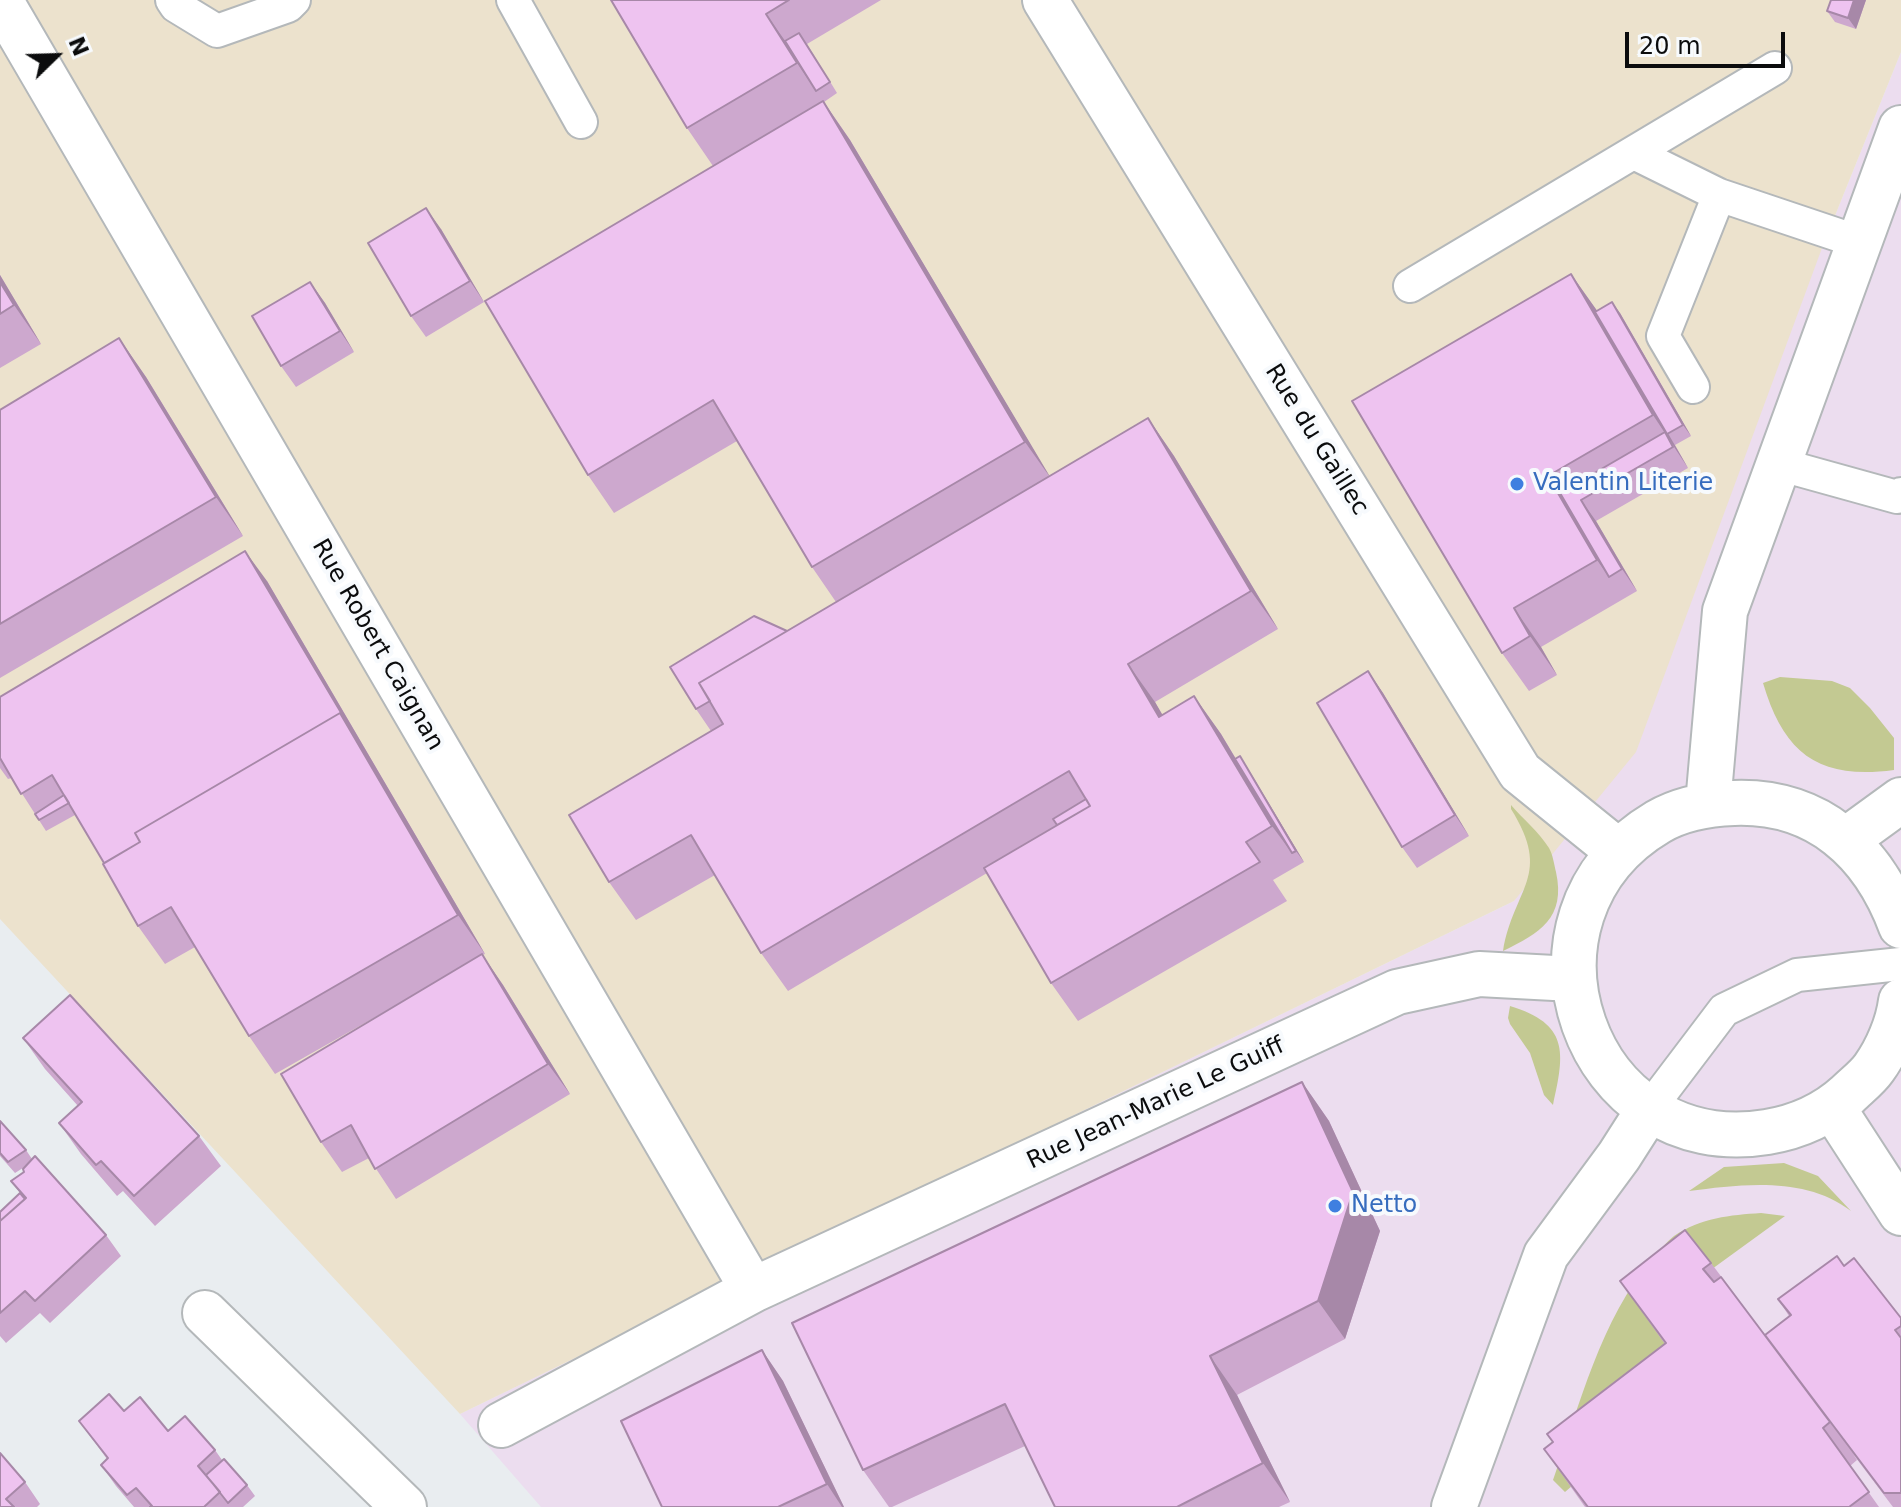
<!DOCTYPE html>
<html>
<head>
<meta charset="utf-8">
<style>
	body { margin:0 }
	#map { position:relative; width:1901px; height:1507px; overflow:hidden; background:#e9edf0; font-family:"DejaVu Sans",sans-serif }
	canvas { display:block }
	.north { position:absolute; left:16px; top:16px; width:80px; height:80px; -webkit-text-stroke:6px #f7fafd; paint-order:stroke; rotate:67deg; font-size:22px; font-weight:700; line-height:32px; text-align:center; color:#0b0c0d }
	.north::after { content:''; display:block; margin:auto; width:28px; height:36px; background:#0b0c0d; clip-path:polygon(50% 0,100% 100%,50% 72%,0 100%) }
	.scale { position:absolute; left:1625px; top:32px; width:160px; height:36px; box-sizing:border-box; border:4px solid #0b0c0d; border-top:0; padding-left:10px; font-size:24px; line-height:28px; white-space:nowrap; color:#0b0c0d; -webkit-text-stroke:6px #f7fafd; paint-order:stroke }
</style>
</head>
<body>
<div id="map">
<canvas width="1901" height="1507"></canvas>
<div class="north">N</div>
<div class="scale">20 m</div>
</div>
<script>
const ctx = document.querySelector('canvas').getContext('2d');
ctx.lineJoin = 'round';
function fillPath(path, color) { ctx.fillStyle = color; ctx.fill(path, 'evenodd'); }
function trace(path, color, width, dash) { ctx.strokeStyle = color; ctx.lineWidth = width; ctx.lineCap = dash ? 'butt' : 'round'; ctx.setLineDash(dash || []); ctx.stroke(path); }
function label(font, color, halo, rows, align = 'center') {
  ctx.font = font + ' "DejaVu Sans",sans-serif'; ctx.lineWidth = 8; ctx.setLineDash([]); ctx.textBaseline = 'middle'; ctx.strokeStyle = halo; ctx.fillStyle = color; for (const [text, x, y, turn = 0] of rows) {
    ctx.save(); ctx.translate(x, y); ctx.rotate((+turn || 0) * Math.PI / 180); ctx.textAlign = isNaN(turn) ? turn : align; if (halo) ctx.strokeText(text, 0, 0); ctx.fillText(text, 0, 0); ctx.restore();
  }
}
fillPath(new Path2D(`
	M 1901,52 L 1901,1507 L 541,1507 L 460,1414 L 1514,901 L 1822,248 Z`), '#ecddef');
fillPath(new Path2D(`
	M 0,0 L 1901,0 L 1901,52 L 1822,248 L 1636,752 L 1514,901 L 460,1414 L 0,919 Z`), '#ece2cd');
fillPath(new Path2D(`
	M 1780,677 L 1832,681 L 1850,688 L 1870,708 L 1894,738 L 1894,770 C 1819,780 1784,754 1763,683 Z
	M 1511,805 C 1523,819 1539,832 1549,848 C 1553,855 1554,864 1556,872 C 1566,918 1540,933 1503,951 C 1514,887 1553,876 1511,809 Z
	M 1510,1006 C 1569,1024 1565,1052 1553,1105 L 1544,1095 L 1530,1053 L 1510,1024 L 1508,1018 Z
	M 1784,1163 L 1818,1176 L 1851,1211 C 1806,1176 1742,1184 1689,1191 L 1724,1167 Z
	M 1761,1213 L 1785,1216 L 1712,1269 L 1693,1381 L 1565,1492 L 1553,1480 C 1580,1405 1600,1320 1653,1258 C 1660,1251 1666,1242 1674,1236 C 1701,1218 1730,1215 1761,1213 Z`), '#c3c992');
const lane = new Path2D(`
	M 172,0 L 176,6 L 217,31 L 288,6 L 294,0
	M 513,0 L 581,122
	M 1634,153 L 1719,195 L 1859,242
	M 1410,286 L 1775,68
	M 1693,387 L 1663,336 L 1719,195
	M 1778,464 L 1897,497 L 1901,494
	M 1649,1109 L 1724,1010 L 1797,975 L 1901,964`);
const street = new Path2D(`
	M 0,0 L 753,1290
	M 1045,0 L 1520,772 L 1619,852
	M 1846,840 L 1901,800
	M 1833,1108 L 1901,1213
	M 205,1313 L 404,1507
	M 501,1425 L 753,1290 L 1397,992 L 1479,974 L 1573,979`);
const secondary = new Path2D(`
	M 1708,804 L 1725,611 L 1901,128
	M 1901,926 C 1873,851 1818,800 1734,803 C 1709,804 1680,809 1658,822 C 1498,917 1584,1162 1767,1132 C 1797,1127 1825,1115 1848,1094 C 1856,1086 1867,1078 1874,1068 C 1887,1050 1898,1024 1901,1001
	M 1454,1507 L 1546,1255 L 1619,1156 L 1649,1109`);
trace(lane, '#b4b8ba', 36);
trace(street, '#b4b8ba', 48);
trace(secondary, '#b4b8ba', 48);
trace(lane, '#fff', 32);
trace(street, '#fff', 44);
trace(secondary, '#fff', 44);
fillPath(new Path2D(`
	M 611,0 L 881,0 L 807,44 L 837,93 L 824,102 L 850,140 L 1049,476 L 1148,418 L 1174,456 L 1278,629 L 1155,702 L 1162,715 L 1194,696 L 1221,734 L 1236,759 L 1247,767 L 1304,862 L 1273,880 L 1287,901 L 1078,1021 L 1051,983 L 987,873 L 788,991 L 761,953 L 715,875 L 636,920 L 609,882 L 711,731 L 696,709 L 787,631 L 836,602 L 812,567 L 737,441 L 614,513 L 588,475 L 713,166 L 687,128 Z
	M 1831,0 L 1866,0 L 1856,29 L 1835,22 L 1827,11 Z
	M 441,229 L 484,302 L 426,337 L 411,316 Z
	M 1571,274 L 1597,311 L 1620,313 L 1691,436 L 1675,445 L 1688,468 L 1596,521 L 1637,591 L 1541,647 L 1557,675 L 1529,691 L 1502,653 Z
	M 0,275 L 41,344 L 0,368 Z
	M 310,282 L 325,303 L 354,352 L 296,387 L 281,366 Z
	M 119,338 L 146,377 L 243,536 L 0,678 L 0,410 Z
	M 267,581 L 485,954 L 482,955 L 503,985 L 570,1094 L 396,1199 L 369,1158 L 342,1172 L 321,1142 L 416,994 L 275,1074 L 249,1036 L 195,947 L 165,964 L 138,926 L 104,863 L 75,815 L 46,831 L 12,778 L 8,779 L 0,768 L 0,697 Z
	M 1368,671 L 1383,693 L 1469,836 L 1417,868 L 1402,847 Z
	M 23,1038 L 199,1136 L 221,1166 L 155,1226 L 123,1191 L 117,1196 L 81,1154 L 59,1123 L 78,1106 L 45,1069 Z
	M 1302,1082 L 1329,1121 L 1380,1231 L 1345,1339 L 1237,1395 L 1290,1502 L 1279,1507 L 1055,1507 L 1025,1446 L 892,1507 L 889,1507 L 863,1470 Z
	M 0,1121 L 26,1150 L 32,1159 L 106,1235 L 121,1256 L 50,1323 L 40,1313 L 6,1343 L 0,1336 L 0,1212 L 20,1193 L 11,1181 L 24,1172 L 26,1166 L 15,1173 L 0,1156 Z
	M 1711,1263 L 1768,1339 L 1789,1316 L 1778,1299 L 1844,1266 L 1901,1318 L 1901,1507 L 1893,1507 L 1853,1454 L 1857,1460 L 1850,1466 L 1879,1507 L 1585,1507 L 1544,1449 L 1665,1344 L 1620,1281 Z
	M 762,1350 L 783,1381 L 844,1507 L 662,1507 Z
	M 124,1411 L 168,1431 L 215,1450 L 222,1460 L 247,1485 L 255,1496 L 243,1507 L 134,1507 L 116,1486 L 101,1465 L 107,1459 L 79,1421 Z
	M 0,1453 L 25,1482 L 40,1504 L 37,1507 L 0,1507 Z`), '#cda8ce');
fillPath(new Path2D(`
	M 1854,0 L 1866,0 L 1856,29 L 1848,18 Z
	M 766,14 L 793,52 L 816,91 L 797,63 Z
	M 823,101 L 850,140 L 1052,480 L 1025,442 Z
	M 426,208 L 441,229 L 484,302 L 470,281 Z
	M 1571,274 L 1598,312 L 1688,468 L 1653,415 Z
	M 0,275 L 41,344 L 14,305 L 0,282 Z
	M 310,282 L 325,303 L 354,352 L 340,331 Z
	M 1612,302 L 1620,313 L 1691,436 L 1683,425 Z
	M 119,338 L 146,377 L 243,536 L 216,497 Z
	M 1148,418 L 1174,456 L 1278,629 L 1251,591 Z
	M 1548,476 L 1575,514 L 1609,577 L 1597,560 Z
	M 1581,500 L 1596,521 L 1637,591 L 1622,569 Z
	M 245,551 L 267,581 L 485,954 L 458,915 Z
	M 1514,608 L 1541,647 L 1557,675 L 1530,636 Z
	M 1128,664 L 1155,702 L 1186,755 L 1159,717 Z
	M 1368,671 L 1383,693 L 1469,836 L 1455,815 Z
	M 1194,696 L 1221,734 L 1292,853 L 1272,826 Z
	M 1240,756 L 1247,767 L 1304,862 L 1296,851 Z
	M 482,954 L 503,985 L 570,1094 L 548,1064 Z
	M 1302,1082 L 1329,1121 L 1380,1231 L 1345,1339 L 1318,1301 Z
	M 762,1350 L 783,1381 L 844,1507 L 842,1507 L 827,1484 Z
	M 1210,1356 L 1237,1395 L 1290,1502 L 1263,1463 Z`), '#a788a8');
const building = new Path2D(`
	M 611,0 L 789,0 L 766,14 L 797,63 L 687,128 Z
	M 1831,0 L 1854,0 L 1848,18 L 1827,11 Z
	M 799,33 L 830,82 L 816,91 L 785,41 Z
	M 823,101 L 1025,442 L 812,567 L 713,400 L 588,475 L 485,301 Z
	M 426,208 L 470,281 L 411,316 L 368,243 Z
	M 1571,274 L 1653,415 L 1548,476 L 1597,560 L 1514,608 L 1530,636 L 1502,653 L 1352,401 Z
	M 0,282 L 14,305 L 0,314 Z
	M 310,282 L 340,331 L 281,366 L 252,316 Z
	M 1612,302 L 1683,425 L 1667,434 L 1595,312 Z
	M 119,338 L 216,497 L 0,624 L 0,410 Z
	M 1148,418 L 1251,591 L 1128,664 L 1159,717 L 1194,696 L 1272,826 L 1246,842 L 1260,862 L 1051,983 L 984,868 L 1090,806 L 1069,771 L 761,953 L 691,835 L 609,882 L 569,815 L 723,724 L 699,683 Z
	M 1665,432 L 1673,447 L 1581,500 L 1622,569 L 1609,577 L 1560,493 Z
	M 245,551 L 346,721 L 340,713 L 135,833 L 140,842 L 104,863 L 52,775 L 21,794 L 0,758 L 0,697 Z
	M 754,616 L 787,631 L 699,683 L 710,701 L 696,709 L 670,667 Z
	M 1368,671 L 1455,815 L 1402,847 L 1317,703 Z
	M 340,713 L 458,915 L 249,1036 L 171,907 L 138,926 L 103,864 L 140,842 L 135,833 Z
	M 1240,756 L 1296,851 L 1292,853 L 1235,759 Z
	M 64,795 L 69,803 L 39,820 L 35,814 Z
	M 1086,799 L 1090,806 L 1057,825 L 1053,819 Z
	M 482,954 L 548,1064 L 375,1169 L 351,1125 L 321,1142 L 281,1074 Z
	M 70,995 L 199,1136 L 134,1196 L 101,1161 L 96,1165 L 59,1123 L 82,1102 L 23,1038 Z
	M 1302,1082 L 1353,1192 L 1318,1301 L 1210,1356 L 1263,1463 L 1177,1507 L 1055,1507 L 1005,1404 L 863,1470 L 792,1323 Z
	M 0,1121 L 26,1150 L 8,1162 L 0,1153 Z
	M 35,1156 L 106,1235 L 35,1301 L 25,1291 L 0,1313 L 0,1221 L 26,1198 L 11,1181 L 24,1172 L 23,1169 Z
	M 20,1193 L 25,1199 L 0,1221 L 0,1212 Z
	M 1685,1230 L 1711,1263 L 1703,1269 L 1714,1282 L 1721,1277 L 1830,1422 L 1823,1428 L 1869,1492 L 1849,1507 L 1588,1507 L 1544,1449 L 1553,1442 L 1547,1434 L 1666,1343 L 1620,1281 Z
	M 1837,1256 L 1844,1266 L 1854,1258 L 1901,1318 L 1901,1326 L 1895,1330 L 1901,1338 L 1901,1493 L 1884,1493 L 1765,1335 L 1791,1315 L 1778,1299 Z
	M 762,1350 L 827,1484 L 778,1507 L 662,1507 L 621,1421 Z
	M 109,1394 L 124,1411 L 140,1397 L 168,1431 L 185,1416 L 215,1450 L 198,1466 L 220,1492 L 204,1507 L 150,1507 L 152,1506 L 136,1488 L 127,1495 L 101,1465 L 108,1458 L 79,1421 Z
	M 0,1453 L 25,1482 L 6,1499 L 14,1507 L 0,1507 Z
	M 224,1459 L 247,1485 L 228,1503 L 206,1475 Z`);
fillPath(building, '#eec3f0');
trace(building, '#a788a8', 2);
for (const [x, y, r, color] of [
	[1517,484,8,"#3f7fe0"],
	[1335,1206,8,"#3f7fe0"]
]) { const dot = new Path2D(); dot.arc(x, y, r, 0, 2 * Math.PI); ctx.fillStyle = color; ctx.fill(dot); trace(dot, '#f7fafd', 3); }
label('24px', '#0b0c0d', '#f7fafd', [
	["Rue du Gaillec",1316,440,58],
	["Rue Robert Caignan",377,645,60],
	["Rue Jean-Marie Le Guiff",1156,1104,-25]
]);
label('24px', '#366cbe', '#f7fafd', [
	["Valentin Literie",1533,484],
	["Netto",1351,1206]
], 'left');
</script>
</body>
</html>
